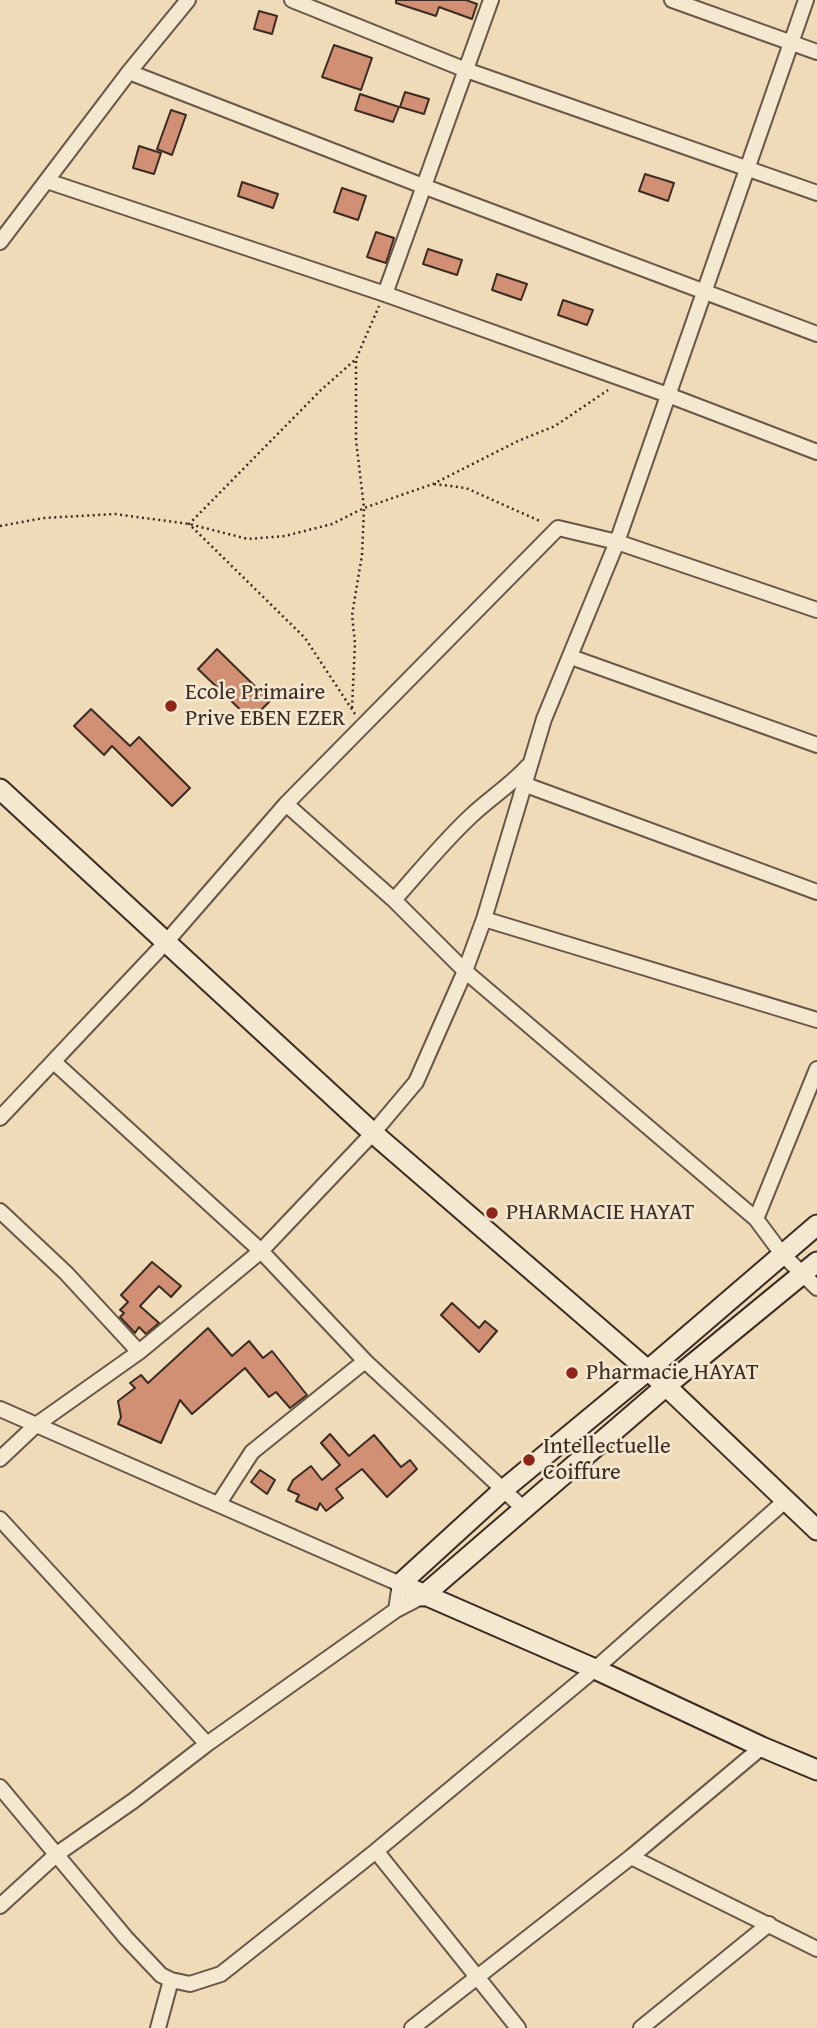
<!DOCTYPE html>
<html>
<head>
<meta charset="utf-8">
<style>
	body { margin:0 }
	canvas { display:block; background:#efdbb8 }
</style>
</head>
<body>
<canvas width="817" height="2028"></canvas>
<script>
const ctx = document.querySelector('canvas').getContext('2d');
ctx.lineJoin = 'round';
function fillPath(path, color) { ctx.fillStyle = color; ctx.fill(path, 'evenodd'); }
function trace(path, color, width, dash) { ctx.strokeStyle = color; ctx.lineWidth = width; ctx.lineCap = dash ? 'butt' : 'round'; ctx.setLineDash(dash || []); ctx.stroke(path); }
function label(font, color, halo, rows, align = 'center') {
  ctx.font = font + ' "Gentium Book Plus",serif'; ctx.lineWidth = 5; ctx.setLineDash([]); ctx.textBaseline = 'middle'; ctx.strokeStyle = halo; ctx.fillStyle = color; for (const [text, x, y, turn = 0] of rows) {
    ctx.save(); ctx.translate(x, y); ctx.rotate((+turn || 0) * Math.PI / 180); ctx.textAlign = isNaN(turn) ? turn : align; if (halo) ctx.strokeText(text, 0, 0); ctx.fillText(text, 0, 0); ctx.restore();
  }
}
const building = new Path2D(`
	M 396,0 L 466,0 L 477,4 L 472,19 L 439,7 L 436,16 L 396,3 Z
	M 259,11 L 277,16 L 272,34 L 254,29 Z
	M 334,45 L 372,58 L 361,90 L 322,77 Z
	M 405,92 L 429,99 L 424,114 L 400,107 Z
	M 360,94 L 399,107 L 393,122 L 355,110 Z
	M 171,110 L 186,115 L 172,155 L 157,149 Z
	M 139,146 L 161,153 L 154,174 L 133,168 Z
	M 645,174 L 674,183 L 668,201 L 639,191 Z
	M 242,182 L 278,194 L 273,208 L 238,196 Z
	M 342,188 L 366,196 L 358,220 L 334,212 Z
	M 376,232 L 394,238 L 386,263 L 367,257 Z
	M 428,249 L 462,260 L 457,275 L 423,264 Z
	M 497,274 L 527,284 L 521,300 L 492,290 Z
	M 563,300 L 593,310 L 587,325 L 558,315 Z
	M 217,649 L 270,701 L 251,720 L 198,669 Z
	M 91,709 L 130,746 L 139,737 L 190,788 L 172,806 L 112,746 L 104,755 L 74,726 Z
	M 152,1262 L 181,1286 L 171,1297 L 159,1286 L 140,1306 L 159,1323 L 146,1334 L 139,1327 L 135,1333 L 120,1317 L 124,1313 L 120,1310 L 128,1302 L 121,1295 Z
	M 452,1303 L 479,1328 L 485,1321 L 497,1331 L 479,1352 L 441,1315 Z
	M 208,1328 L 232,1356 L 249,1341 L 263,1358 L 272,1351 L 307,1395 L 290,1408 L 276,1392 L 269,1397 L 245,1368 L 192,1414 L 180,1400 L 161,1443 L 118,1424 L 121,1417 L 118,1401 L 135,1388 L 130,1383 L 141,1375 L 148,1383 Z
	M 330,1434 L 349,1456 L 374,1435 L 401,1467 L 410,1460 L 417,1469 L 387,1497 L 362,1469 L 336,1489 L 343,1498 L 326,1511 L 320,1503 L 317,1510 L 296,1501 L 299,1495 L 288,1490 L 293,1480 L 311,1466 L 322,1480 L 340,1465 L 321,1443 Z
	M 260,1470 L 275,1480 L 267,1494 L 251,1482 Z`);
fillPath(building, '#d18f73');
trace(building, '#3b2b23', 2);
const street = new Path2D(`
	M 292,0 L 466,70 L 817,193
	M 672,0 L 817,52
	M 129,72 L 423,186 L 817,334
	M 47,181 L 385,294 L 668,395 L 817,452
	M 0,242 L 129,72 L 188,0
	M 385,294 L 491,0
	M 571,657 L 817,745
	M 526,785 L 817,892
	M 286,804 L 394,900 L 465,971 L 756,1219 L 782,1254 L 817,1288
	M 394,900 C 419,872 443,842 471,816 C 490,798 511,785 528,766
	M 484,919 L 817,1020
	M 54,1062 L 261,1251 L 365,1361 L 524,1509
	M 0,1118 L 167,941 L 286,804 L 558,528 L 617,542 L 817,610
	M 0,1211 L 66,1273 L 139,1352
	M 756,1219 L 817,1069
	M 0,1409 L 400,1584 L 396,1610
	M 0,1459 L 36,1425 L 139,1352 L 261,1251 L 373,1133 L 416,1082 L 465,971 L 484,919 L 544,719 L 617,542 L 806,0
	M 219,1503 L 252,1452 L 365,1361
	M 0,1519 L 207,1744
	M 0,1787 L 126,1938 L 161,1975 L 171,1980 L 190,1984 L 221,1974 L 376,1851 L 595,1669 L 785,1501
	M 376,1851 L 518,2028
	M 631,1857 L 817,1949
	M 0,1906 L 57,1854 L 133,1801 L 207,1744 L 396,1610 L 423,1596
	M 158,2028 L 171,1980
	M 412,2028 L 631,1857 L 762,1747
	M 641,2028 L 769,1924`);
const secondary = new Path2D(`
	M 0,789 L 373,1133 L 666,1386 L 817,1530
	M 817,1225 L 647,1371 L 503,1490 L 400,1584 L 595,1669 L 762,1747 L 817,1770
	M 423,1596 L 666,1386 L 817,1262`);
trace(street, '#685748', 18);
trace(secondary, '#3b2b23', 23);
trace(new Path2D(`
	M 434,484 L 466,488 L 542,522
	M 0,526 L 44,518 L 115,514 L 189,524 L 248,539 L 285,536 L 332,524 L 364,508 L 433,484 L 518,441 L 555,426 L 608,390
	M 352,708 L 355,643 L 352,615 L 362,555 L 364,508 L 356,440 L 356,359
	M 355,714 L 305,638 L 189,524 L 321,390 L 356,359 L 379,306`), '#3b2b23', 2.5, [2, 3.5]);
trace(street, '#f5e8d1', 14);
trace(secondary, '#f5e8d1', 19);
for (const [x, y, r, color] of [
	[171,706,7,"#8f2418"],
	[492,1213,7,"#8f2418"],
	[572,1373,7,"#8f2418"],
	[529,1460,7,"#8f2418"]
]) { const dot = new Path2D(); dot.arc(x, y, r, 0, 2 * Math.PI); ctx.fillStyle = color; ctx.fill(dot); trace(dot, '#f5e8d1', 2.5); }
label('23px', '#3b2b23', '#f5e8d1', [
	["Ecole Primaire",185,693],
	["Prive EBEN EZER",185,719],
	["PHARMACIE HAYAT",506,1213],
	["Pharmacie HAYAT",586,1373],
	["Intellectuelle",543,1447],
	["Coiffure",543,1473]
], 'left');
</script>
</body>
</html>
